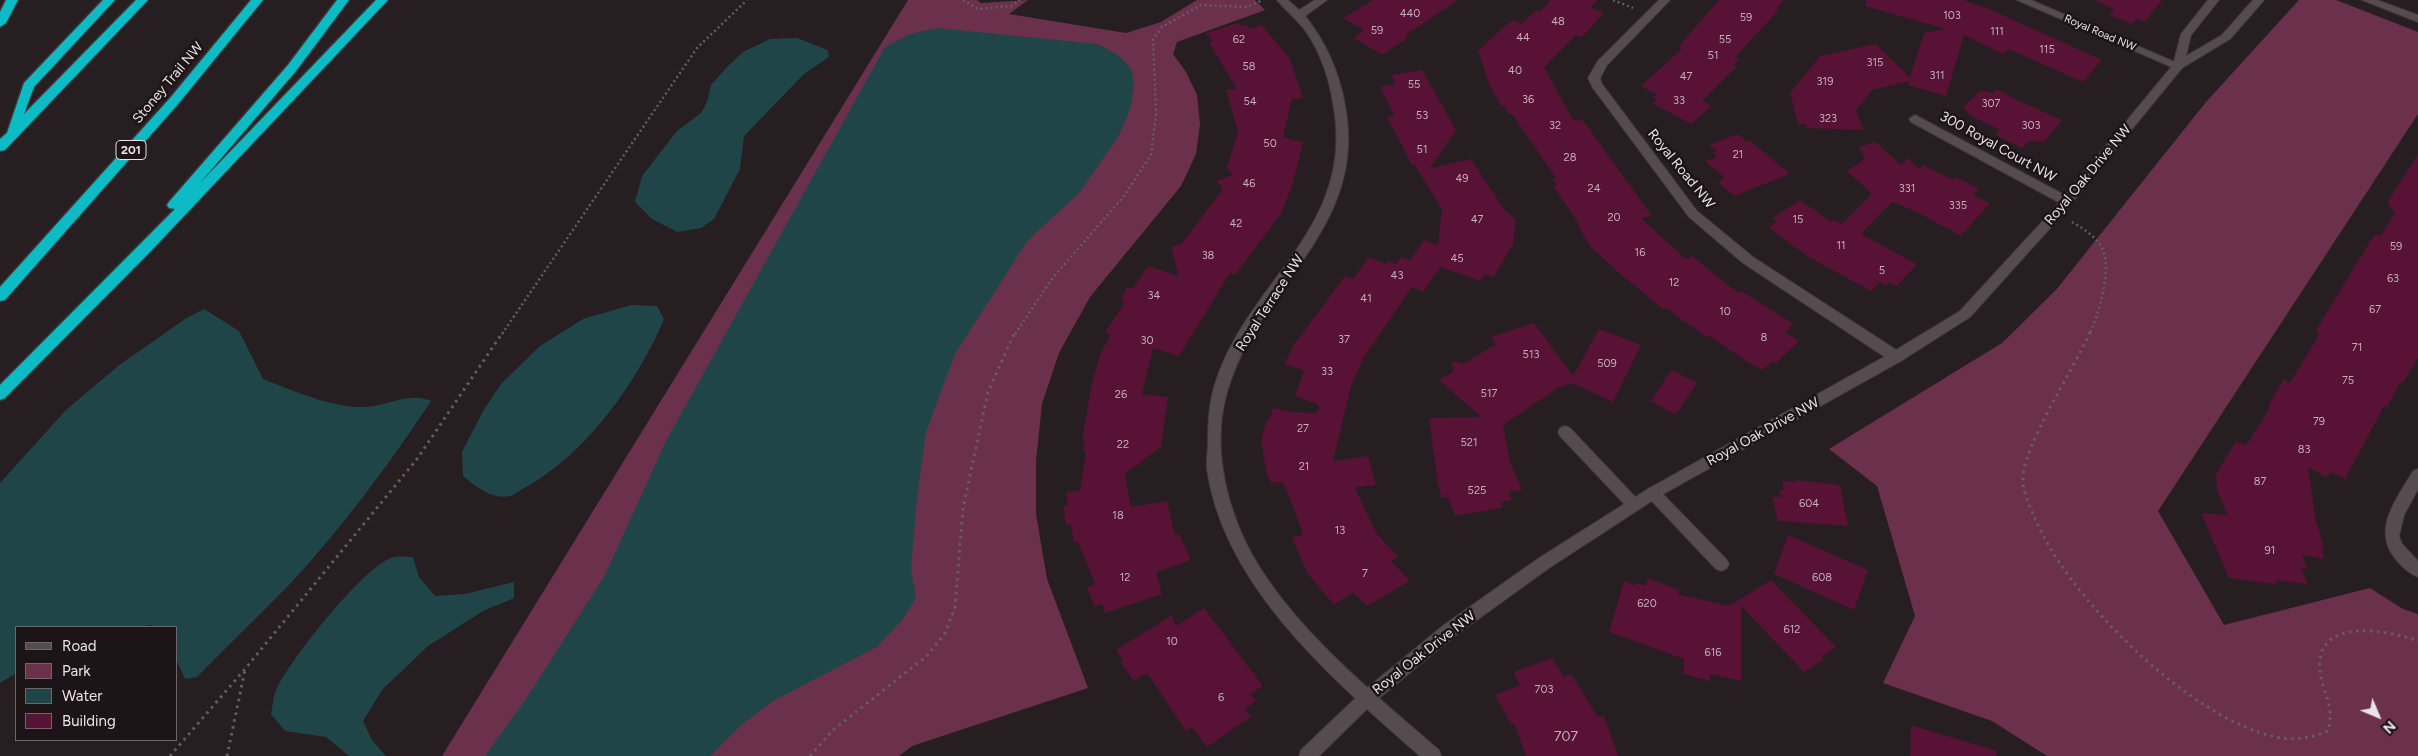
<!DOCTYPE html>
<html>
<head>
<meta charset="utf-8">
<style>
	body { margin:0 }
	#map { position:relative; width:2418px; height:756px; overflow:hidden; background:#261e21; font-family:Figtree,sans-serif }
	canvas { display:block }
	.legend { position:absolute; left:15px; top:626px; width:162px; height:115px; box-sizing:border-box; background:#1c1417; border:1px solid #6e6769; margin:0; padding:6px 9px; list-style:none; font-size:15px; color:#e9e3e5 }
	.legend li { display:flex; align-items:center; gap:10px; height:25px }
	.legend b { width:25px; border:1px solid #6e6769 }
	.north { position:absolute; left:2353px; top:691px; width:50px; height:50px; -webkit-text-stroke:4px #1c1417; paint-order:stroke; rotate:135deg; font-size:14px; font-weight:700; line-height:20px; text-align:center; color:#e9e3e5 }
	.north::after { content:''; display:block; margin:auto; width:18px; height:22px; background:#e9e3e5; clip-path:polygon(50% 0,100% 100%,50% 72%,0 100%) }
</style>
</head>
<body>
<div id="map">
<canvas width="2418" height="756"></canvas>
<ul class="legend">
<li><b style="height:6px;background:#564c50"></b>Road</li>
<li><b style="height:14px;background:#6b314c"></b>Park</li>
<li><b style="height:14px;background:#204548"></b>Water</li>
<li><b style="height:14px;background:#571236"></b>Building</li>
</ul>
<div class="north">N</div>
</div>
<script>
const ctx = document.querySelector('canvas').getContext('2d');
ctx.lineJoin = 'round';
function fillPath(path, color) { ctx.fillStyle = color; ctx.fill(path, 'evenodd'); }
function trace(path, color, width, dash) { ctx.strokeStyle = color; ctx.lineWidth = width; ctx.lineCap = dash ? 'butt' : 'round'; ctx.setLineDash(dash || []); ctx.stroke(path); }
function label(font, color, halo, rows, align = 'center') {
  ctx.font = font + ' Figtree,sans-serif'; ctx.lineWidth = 5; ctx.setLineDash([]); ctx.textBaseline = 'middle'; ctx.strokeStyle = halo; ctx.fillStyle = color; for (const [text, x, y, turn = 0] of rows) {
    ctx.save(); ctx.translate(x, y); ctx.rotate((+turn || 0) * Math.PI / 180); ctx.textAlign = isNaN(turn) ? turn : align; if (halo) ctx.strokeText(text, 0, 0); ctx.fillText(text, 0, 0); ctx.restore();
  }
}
fillPath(new Path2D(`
	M 908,0 L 977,0 L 981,3 L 1028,0 L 1009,14 L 1126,33 L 1161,22 L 1197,0 L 1255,0 L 1265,10 L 1177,42 L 1173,54 L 1186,72 L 1197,95 L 1200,124 L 1196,154 L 1181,186 L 1090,297 L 1059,353 L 1042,404 L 1036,461 L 1036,514 L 1047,579 L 1088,688 L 912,746 L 899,756 L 442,756 Z
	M 2299,0 L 2336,0 L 2418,32 L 2418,114 L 2158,511 L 2224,625 L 2370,588 L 2403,609 L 2418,614 L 2418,756 L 2047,756 L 1992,721 L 1883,683 L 1915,616 L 1877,486 L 1829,449 L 2002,343 L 2056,290 L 2206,102 Z`), '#6b314c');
fillPath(new Path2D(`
	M 937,28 L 1098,44 L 1119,56 L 1131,68 L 1134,83 L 1131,106 L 1120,134 L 1080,192 L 1028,240 L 955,354 L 926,432 L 917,498 L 911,569 L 916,598 L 903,619 L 877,647 L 773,701 L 740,726 L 710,756 L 485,756 L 526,699 L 605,575 L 666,441 L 885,47 L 910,34 Z
	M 797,38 L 828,50 L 829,57 L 804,74 L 744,136 L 740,169 L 714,219 L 701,228 L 677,232 L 652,219 L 635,202 L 642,176 L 677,131 L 701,113 L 707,102 L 711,85 L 728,66 L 743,52 L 770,39 Z
	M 631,305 L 657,306 L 664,319 C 638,381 587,453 526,487 C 521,489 515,495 510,496 C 492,500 475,486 463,476 L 462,452 L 483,411 L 501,384 L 540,346 L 583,319 Z
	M 204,309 L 239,331 L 263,379 C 294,391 334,409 367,407 C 390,405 410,392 431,401 C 388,466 342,528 289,585 C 259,616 227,646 197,677 L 185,679 L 176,659 L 176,627 L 153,627 L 151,625 L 138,627 L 16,627 L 16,673 L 0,683 L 0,483 L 66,410 L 118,366 L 185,319 Z
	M 413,557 L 419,577 L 435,596 L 465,594 L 514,582 L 514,598 L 483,611 L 428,646 L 382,690 L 363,721 L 372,740 L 386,756 L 349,756 L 326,737 L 285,731 L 271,714 C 273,706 273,695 277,688 C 290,660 366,563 394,557 C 400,556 407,557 413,557 Z`), '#204548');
fillPath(new Path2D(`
	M 1373,0 L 1457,0 L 1405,36 L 1408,38 L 1382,55 L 1354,38 L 1364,30 L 1343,18 Z
	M 1551,0 L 1598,0 L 1590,7 L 1604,13 L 1582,37 L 1576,35 L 1544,67 L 1574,121 L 1582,119 L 1626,180 L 1624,182 L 1627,181 L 1652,216 L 1641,218 L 1686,259 L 1692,256 L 1738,293 L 1741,291 L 1794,324 L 1785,332 L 1799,341 L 1776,363 L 1773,361 L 1762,370 L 1749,363 L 1708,335 L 1706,337 L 1666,308 L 1663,309 L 1620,274 L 1590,246 L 1577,224 L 1579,224 L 1553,186 L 1557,185 L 1552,179 L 1556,178 L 1512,114 L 1509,115 L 1505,106 L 1502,107 L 1490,86 L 1478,51 L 1506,25 L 1513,20 L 1522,24 L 1536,10 L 1540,11 Z
	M 1719,0 L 1784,0 L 1776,9 L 1779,10 L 1735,57 L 1739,59 L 1733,65 L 1737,66 L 1702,101 L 1712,106 L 1691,124 L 1652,103 L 1657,99 L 1653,97 L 1657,94 L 1641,86 L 1682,49 L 1678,47 Z
	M 1866,0 L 1963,0 L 1989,9 L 2102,60 L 2083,82 L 2008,49 L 2003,54 L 1964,35 L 1946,96 L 1908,85 L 1909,81 L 1872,90 L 1856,111 L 1864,130 L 1807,128 L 1805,124 L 1798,124 L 1790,93 L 1820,56 L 1875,44 L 1910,77 L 1924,33 L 1945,29 L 1865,6 Z
	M 2094,0 L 2162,0 L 2145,22 L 2137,18 L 2132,24 L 2109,15 L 2114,9 Z
	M 1239,23 L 1242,26 L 1246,25 L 1250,29 L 1262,25 L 1290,59 L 1303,98 L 1292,99 L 1283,137 L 1303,142 L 1293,183 L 1282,212 L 1235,275 L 1230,273 L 1179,356 L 1153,348 L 1142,394 L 1168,397 L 1161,447 L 1125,474 L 1131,507 L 1167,501 L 1175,535 L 1179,534 L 1191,560 L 1156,572 L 1162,594 L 1105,613 L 1102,604 L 1094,606 L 1087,587 L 1095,584 L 1078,542 L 1074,543 L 1071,524 L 1066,525 L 1063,506 L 1068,505 L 1066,493 L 1080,490 L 1086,452 L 1083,452 L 1085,441 L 1082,441 L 1092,382 L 1101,352 L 1111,335 L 1105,332 L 1124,304 L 1121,298 L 1127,288 L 1133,288 L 1148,266 L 1179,276 L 1171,247 L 1181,244 L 1223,189 L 1216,181 L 1233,175 L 1227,168 L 1238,132 L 1226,90 L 1237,89 L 1209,43 L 1213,41 L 1206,33 Z
	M 1422,70 L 1456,130 L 1430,168 L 1471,159 L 1504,209 L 1516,220 L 1513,245 L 1493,277 L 1485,274 L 1481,281 L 1440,267 L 1423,292 L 1412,287 L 1364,357 L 1351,386 L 1333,461 L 1368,456 L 1376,485 L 1355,487 L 1376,533 L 1398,557 L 1391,561 L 1410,581 L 1367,606 L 1353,592 L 1334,605 L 1307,573 L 1292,537 L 1303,535 L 1296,514 L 1283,482 L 1271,483 L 1270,479 L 1268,479 L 1261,441 L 1267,419 L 1270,419 L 1273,408 L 1291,412 L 1317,413 L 1319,405 L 1295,396 L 1304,371 L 1284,364 L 1295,343 L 1345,276 L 1353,279 L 1369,257 L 1386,264 L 1388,261 L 1396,264 L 1401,257 L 1410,260 L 1424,240 L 1438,245 L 1442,209 L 1414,164 L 1412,165 L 1387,117 L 1395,116 L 1380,87 L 1396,84 L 1391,75 Z
	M 1997,89 L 2019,101 L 2062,120 L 2044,142 L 2030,141 L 2022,148 L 1995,135 L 2000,130 L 1971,116 L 1963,107 L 1981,90 L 1993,93 Z
	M 1737,134 L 1746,141 L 1749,140 L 1790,174 L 1734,196 L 1718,182 L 1724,177 L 1705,161 L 1717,157 L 1713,153 L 1717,151 L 1709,145 Z
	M 1876,142 L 1901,165 L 1908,158 L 1919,169 L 1923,165 L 1953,180 L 1956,177 L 1979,189 L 1973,195 L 1990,203 L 1961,236 L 1915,211 L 1892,202 L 1861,234 L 1917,264 L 1897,286 L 1889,282 L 1886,286 L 1880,282 L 1871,291 L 1807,256 L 1768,227 L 1778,221 L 1772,218 L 1800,200 L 1832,222 L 1834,220 L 1841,224 L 1844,222 L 1872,194 L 1847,171 L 1865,159 L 1859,147 Z
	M 2418,154 L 2418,358 L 2404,381 L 2400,383 L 2387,407 L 2384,406 L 2345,479 L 2330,472 L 2326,477 L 2308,467 L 2316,522 L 2324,547 L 2321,546 L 2324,559 L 2302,555 L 2308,569 L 2301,568 L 2308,584 L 2276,580 L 2277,584 L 2229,578 L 2201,513 L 2228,515 L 2217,491 L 2216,474 L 2236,441 L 2246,446 L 2270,407 L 2268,406 L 2284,379 L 2290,383 L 2319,335 L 2316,330 L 2374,235 L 2381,235 L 2395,213 L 2387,203 Z
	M 1534,323 L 1573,376 L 1599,329 L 1641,345 L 1613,402 L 1572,383 L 1558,388 L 1503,425 L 1510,462 L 1522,490 L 1508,492 L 1512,500 L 1500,502 L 1502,508 L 1455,516 L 1448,497 L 1442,498 L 1438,486 L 1429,418 L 1481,417 L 1439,380 L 1453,372 L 1452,362 L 1465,363 L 1496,344 L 1491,337 Z
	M 1671,370 L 1697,383 L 1677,413 L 1674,414 L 1651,401 Z
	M 1796,480 L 1840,485 L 1848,526 L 1778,521 L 1772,497 L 1781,497 L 1779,490 L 1784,490 L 1782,481 L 1797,482 Z
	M 1788,535 L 1868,570 L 1854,610 L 1774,574 Z
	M 1648,578 L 1679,590 L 1678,594 L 1729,606 L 1771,580 L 1836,647 L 1822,656 L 1824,659 L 1804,672 L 1741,606 L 1741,681 L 1710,674 L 1710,681 L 1684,674 L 1684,659 L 1609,632 L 1624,581 L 1635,586 L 1636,583 L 1646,586 Z
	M 1204,608 L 1263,686 L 1250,694 L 1256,701 L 1245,709 L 1251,717 L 1207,747 L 1192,727 L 1186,731 L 1147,673 L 1134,681 L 1121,663 L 1123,661 L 1116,650 L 1172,615 L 1176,626 Z
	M 1552,658 L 1564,677 L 1571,674 L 1598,717 L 1604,716 L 1618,756 L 1526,756 L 1514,723 L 1511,724 L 1495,695 L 1520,685 L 1513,672 Z
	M 1911,725 L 1997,751 L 1996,756 L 1910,756 Z`), '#571236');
const minor = new Path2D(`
	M 1277,0 L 1288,0 L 1299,10 L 1315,0 L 1327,0 L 1305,16 C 1326,42 1339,72 1345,105 C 1368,225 1266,280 1231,380 C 1211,433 1222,493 1246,543 C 1285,622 1373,693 1439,750 L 1441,756 L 1420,756 C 1335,681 1224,588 1207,469 C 1206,460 1208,451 1208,443 C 1208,421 1209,402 1216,381 C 1250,278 1357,227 1333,103 C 1329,78 1321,54 1307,33 C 1298,20 1286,11 1277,0 Z
	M 1659,0 L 1670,0 L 1607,65 L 1600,78 L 1602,84 L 1697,211 L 1753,257 L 1901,353 L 1903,357 L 1901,361 L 1891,361 L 1743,263 L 1689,217 L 1593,88 L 1588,78 L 1598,61 Z
	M 2017,0 L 2031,0 L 2184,66 L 2182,68 L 2174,68 Z
	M 2362,0 L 2377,0 L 2418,15 L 2418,22 Z
	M 1915,115 L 2070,198 L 2072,201 L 2070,204 L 2062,204 L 1911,122 L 1909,119 Z
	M 1565,426 L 1570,428 L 1639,501 L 1641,505 L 1639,509 L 1634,511 L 1629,509 L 1560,436 L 1558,432 L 1560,428 Z
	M 2418,469 L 2418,489 L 2404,515 L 2399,536 L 2402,544 L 2418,561 L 2418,577 C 2408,573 2400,565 2394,557 C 2372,528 2398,497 2413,471 Z
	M 1653,487 L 1658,489 L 1726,559 L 1729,564 L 1726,569 L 1721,571 L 1716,569 L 1648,497 L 1646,493 L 1648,489 Z`);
const tertiary = new Path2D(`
	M 2208,0 L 2219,0 L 2191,35 L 2186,56 L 2222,35 L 2253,0 L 2264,0 L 2230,39 L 2182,68 L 2060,217 L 1970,317 L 1901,361 L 1658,497 L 1549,568 L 1456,635 L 1373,703 L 1319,756 L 1299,756 L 1301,750 L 1361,693 L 1444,625 L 1539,558 L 1648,489 L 1891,353 L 1960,311 L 2052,211 L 2173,65 L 2181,34 Z`);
const motorway = new Path2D(`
	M 6,0 L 18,0 L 6,23 L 0,27 L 0,12 Z
	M 103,0 L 115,0 L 34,87 L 24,114 L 136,0 L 148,0 L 5,150 L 0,151 L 0,139 L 7,133 L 24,83 Z
	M 251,0 L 263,0 L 179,103 L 5,300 L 0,301 L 0,287 L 171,97 Z
	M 337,0 L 349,0 L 296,71 L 200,183 L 376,0 L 388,0 L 150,252 L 5,398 L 0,400 L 0,385 L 175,209 L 169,208 L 167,205 L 169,202 L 288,65 Z`);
trace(minor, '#3f383a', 2);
trace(tertiary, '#3f383a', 2);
trace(motorway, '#3f383a', 3);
trace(new Path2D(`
	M 963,0 L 978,9 L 1012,6 L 1020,0
	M 1613,0 L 1633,8
	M 2072,222 C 2084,229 2097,237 2103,250 C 2112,272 2098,313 2090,334
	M 502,334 L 697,48 L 747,0
	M 1015,334 L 1051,280 L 1124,196 L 1151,155 L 1156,114 L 1153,39 L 1162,27 L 1201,5 L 1247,7 L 1263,0`), '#655d60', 2.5, [2, 3]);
trace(new Path2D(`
	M 2090,332 C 2075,368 2022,446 2023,480 C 2023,492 2029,505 2034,516 C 2065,595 2191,720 2276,737 C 2295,741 2311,738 2328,731 C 2335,704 2323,695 2320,671 C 2314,616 2388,630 2418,641
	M 170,756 L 245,669 L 417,459 L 503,332
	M 227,756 L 245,670
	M 810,756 L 833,730 L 928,655 L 945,633 L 955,607 L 963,508 L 988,392 L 1015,332`), '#655d60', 3, [2.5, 4.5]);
fillPath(minor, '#564c50');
fillPath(tertiary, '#564c50');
fillPath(motorway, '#0cbbc4');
label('11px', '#c4afb9', null, [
	["440",1410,14],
	["103",1952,16],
	["59",1746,18],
	["48",1558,22],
	["59",1377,31],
	["111",1997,32],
	["44",1523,38],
	["62",1239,40],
	["55",1725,40],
	["115",2047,50],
	["51",1713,56],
	["315",1875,63],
	["58",1249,67],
	["40",1515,71],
	["311",1937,76],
	["47",1686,77],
	["319",1825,82],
	["55",1414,85],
	["36",1528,100],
	["33",1679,101],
	["54",1250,102],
	["307",1991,104],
	["53",1422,116],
	["323",1828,119],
	["32",1555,126],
	["303",2031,126],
	["50",1270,144],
	["51",1422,150],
	["21",1738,155],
	["28",1570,158],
	["49",1462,179],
	["46",1249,184],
	["24",1594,189],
	["331",1907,189],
	["335",1958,206],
	["20",1614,218],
	["47",1477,220],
	["15",1798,220],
	["42",1236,224],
	["11",1841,246],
	["59",2396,247],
	["16",1640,253],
	["38",1208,256],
	["45",1457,259],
	["5",1882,271],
	["43",1397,276],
	["63",2393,279],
	["12",1674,283],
	["34",1154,296],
	["41",1366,299],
	["67",2375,310],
	["10",1725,312],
	["8",1764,338],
	["37",1344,340],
	["30",1147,341],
	["71",2357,348],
	["513",1531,355],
	["509",1607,364],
	["33",1327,372],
	["75",2348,381],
	["517",1489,394],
	["26",1121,395],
	["79",2319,422],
	["27",1303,429],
	["521",1469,443],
	["22",1123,445],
	["83",2304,450],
	["21",1304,467],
	["87",2260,482],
	["525",1477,491],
	["604",1809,504],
	["18",1118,516],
	["13",1340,531],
	["91",2270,551],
	["7",1365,574],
	["12",1125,578],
	["608",1822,578],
	["620",1647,604],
	["612",1792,630],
	["10",1172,642],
	["616",1713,653],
	["703",1544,690],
	["6",1221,698]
]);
label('11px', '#e9e3e5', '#1c1417', [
	["Royal Road NW",2100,33,23]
]);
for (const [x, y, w] of [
	[131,150,30]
]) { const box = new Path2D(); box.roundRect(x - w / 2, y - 9.5, w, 19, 4); ctx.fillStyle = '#1c1417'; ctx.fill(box); trace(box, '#e9e3e5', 1); }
label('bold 12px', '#e9e3e5', null, [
	["201",131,150]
]);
label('14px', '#e9e3e5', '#1c1417', [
	["Stoney Trail NW",168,83,-50],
	["300 Royal Court NW",1998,147,29],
	["Royal Road NW",1681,169,51],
	["Royal Oak Drive NW",2088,175,-50],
	["Royal Terrace NW",1270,303,-57],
	["Royal Oak Drive NW",1763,432,-29],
	["Royal Oak Drive NW",1424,653,-38]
]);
label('14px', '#c4afb9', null, [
	["707",1566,737]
]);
</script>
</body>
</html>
